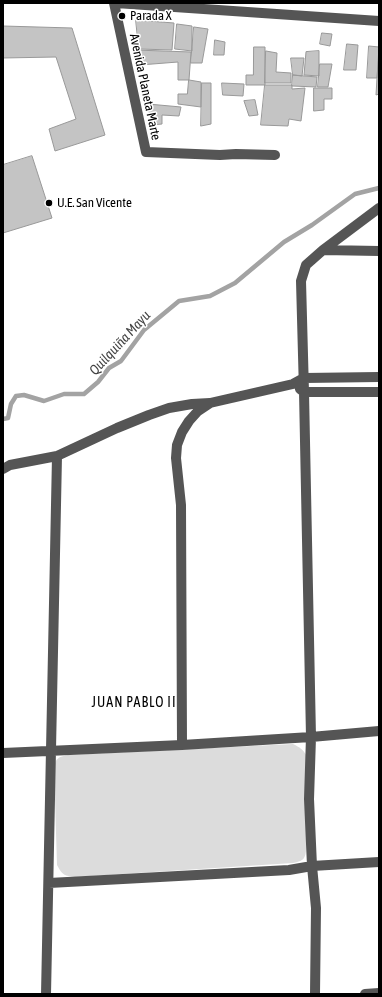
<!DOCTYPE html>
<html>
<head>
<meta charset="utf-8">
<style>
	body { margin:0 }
	#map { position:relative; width:382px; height:997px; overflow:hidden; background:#fff; font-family:"Asap Condensed",sans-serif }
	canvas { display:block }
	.frame { position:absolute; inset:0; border:4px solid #000; pointer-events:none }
</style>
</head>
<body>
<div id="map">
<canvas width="382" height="997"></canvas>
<div class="frame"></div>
</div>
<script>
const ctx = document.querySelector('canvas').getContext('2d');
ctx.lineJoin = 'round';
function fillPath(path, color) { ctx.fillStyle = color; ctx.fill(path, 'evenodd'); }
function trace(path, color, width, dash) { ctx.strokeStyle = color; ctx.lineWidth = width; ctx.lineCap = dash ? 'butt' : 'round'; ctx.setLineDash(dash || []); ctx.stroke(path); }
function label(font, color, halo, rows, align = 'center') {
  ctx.font = font + ' "Asap Condensed",sans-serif'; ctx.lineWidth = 3; ctx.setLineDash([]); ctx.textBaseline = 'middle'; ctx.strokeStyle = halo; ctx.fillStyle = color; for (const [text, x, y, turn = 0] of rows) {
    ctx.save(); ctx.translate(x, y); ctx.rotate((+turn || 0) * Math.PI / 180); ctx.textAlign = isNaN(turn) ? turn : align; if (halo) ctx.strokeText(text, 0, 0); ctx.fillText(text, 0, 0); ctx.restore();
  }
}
fillPath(new Path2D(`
	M 293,744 C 299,747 303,749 306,755 L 306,848 C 306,859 303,861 293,863 L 75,877 C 65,876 62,875 57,865 L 54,767 C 56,758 58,757 68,755 Z`), '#dcdcdc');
trace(new Path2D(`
	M 3,419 L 8,418 L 11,404 L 16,396 L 24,395 L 44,401 L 64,394 L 84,394 L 98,382 L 109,368 L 121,361 L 144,330 L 179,301 L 210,296 L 235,283 L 284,242 L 312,225 L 355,194 L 379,188`), '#a3a3a3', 4.5);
const building = new Path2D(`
	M 136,20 L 174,23 L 172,50 L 139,49 Z
	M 177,24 L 192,26 L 192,51 L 175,49 Z
	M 3,26 L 72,28 L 105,135 L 55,151 L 49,129 L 76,119 L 56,57 L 3,58 Z
	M 194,27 L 208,29 L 202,63 L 191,63 Z
	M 322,33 L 332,34 L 330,46 L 320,44 Z
	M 215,40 L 225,42 L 224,55 L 214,55 Z
	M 347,44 L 358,45 L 356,70 L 344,70 Z
	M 369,46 L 379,47 L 377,78 L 367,78 Z
	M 254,47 L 265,47 L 265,85 L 246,85 L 246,75 L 253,75 Z
	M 135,50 L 191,52 L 189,80 L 178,80 L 178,62 L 140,65 Z
	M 266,51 L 277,53 L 276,72 L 291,73 L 291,83 L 265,83 Z
	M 319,51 L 319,76 L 304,75 L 306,52 Z
	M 379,55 L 379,94 L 376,95 L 377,78 Z
	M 291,58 L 304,58 L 302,76 L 293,75 Z
	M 320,64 L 332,64 L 328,87 L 318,87 Z
	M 293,75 L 317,77 L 316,87 L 292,86 Z
	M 189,80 L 201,82 L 201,107 L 178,104 L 178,94 L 187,94 Z
	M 202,83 L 211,83 L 211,124 L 201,126 Z
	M 222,83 L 244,84 L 243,96 L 223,95 Z
	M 265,85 L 292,85 L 292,89 L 305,88 L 301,121 L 289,119 L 288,126 L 261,125 Z
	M 314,88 L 332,88 L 332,99 L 324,99 L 324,110 L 314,111 Z
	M 255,100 L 258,115 L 249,116 L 244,101 Z
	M 148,104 L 181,107 L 179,116 L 162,115 L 162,124 L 152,125 Z
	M 32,156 L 52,218 L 3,233 L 3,165 Z`);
fillPath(building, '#c4c4c4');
trace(building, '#999', 1);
trace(new Path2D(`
	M 114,3 L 146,152 L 220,155 L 236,154 L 275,155
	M 116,3 L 379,21
	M 323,250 L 379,251
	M 300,389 L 304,392 L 379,392
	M 3,469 L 10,465 L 57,456 L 117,428 L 149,415 L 169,408 L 192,404 L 210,403 L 293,384 L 304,378 L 379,377
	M 182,745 L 181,505 L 176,458 L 177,445 L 182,432 L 189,421 L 198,411 L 210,403
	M 3,753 L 182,745 L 311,737 L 379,731
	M 49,883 L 289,870 L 312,866 L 379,862
	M 46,994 L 57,456
	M 315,994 L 316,908 L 312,866 L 309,799 L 311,737 L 304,392 L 301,281 L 306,265 L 323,250 L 379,208
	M 365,994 L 379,993`), '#555', 10);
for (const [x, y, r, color] of [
	[122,16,4,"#000"],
	[49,203,4,"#000"]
]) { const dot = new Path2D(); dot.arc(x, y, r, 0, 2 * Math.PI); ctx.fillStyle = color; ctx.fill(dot); trace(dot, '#fff', 1.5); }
label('13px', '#000', '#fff', [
	["Parada X",130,16],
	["U.E. San Vicente",57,203]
], 'left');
label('13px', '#000', '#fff', [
	["Avenida Planeta Marte",145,87,78]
]);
label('italic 14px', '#444', '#fff', [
	["Quilquiña Mayu",120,343,-47]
]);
ctx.letterSpacing = '1px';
label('14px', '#000', '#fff', [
	["JUAN PABLO II",134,703]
]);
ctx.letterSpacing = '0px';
</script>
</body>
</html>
